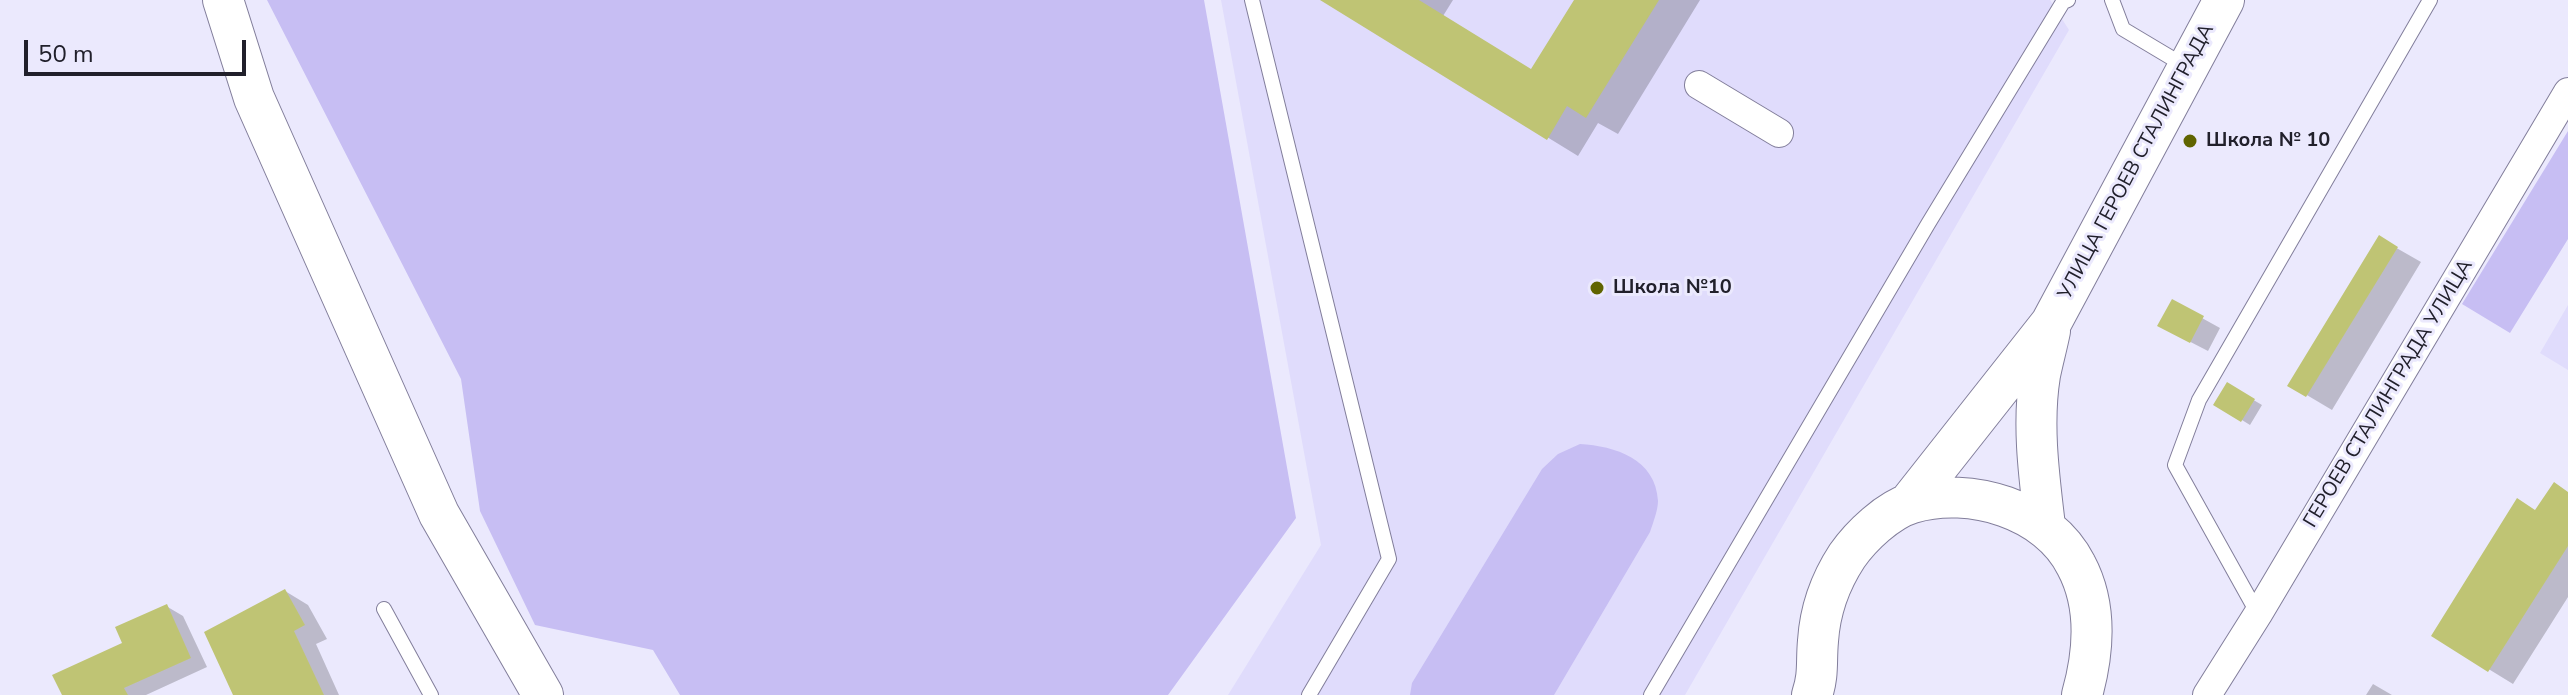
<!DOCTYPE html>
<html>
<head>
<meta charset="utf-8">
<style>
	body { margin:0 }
	#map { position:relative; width:2568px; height:695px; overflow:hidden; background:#ebe9fd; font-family:"Nunito Sans",sans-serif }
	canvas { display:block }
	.scale { position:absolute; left:24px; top:40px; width:222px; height:36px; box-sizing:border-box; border:4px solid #21202b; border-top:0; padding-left:10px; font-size:24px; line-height:28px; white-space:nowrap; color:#21202b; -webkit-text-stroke:6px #ebe9fd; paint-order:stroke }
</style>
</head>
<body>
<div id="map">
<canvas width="2568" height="695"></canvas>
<div class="scale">50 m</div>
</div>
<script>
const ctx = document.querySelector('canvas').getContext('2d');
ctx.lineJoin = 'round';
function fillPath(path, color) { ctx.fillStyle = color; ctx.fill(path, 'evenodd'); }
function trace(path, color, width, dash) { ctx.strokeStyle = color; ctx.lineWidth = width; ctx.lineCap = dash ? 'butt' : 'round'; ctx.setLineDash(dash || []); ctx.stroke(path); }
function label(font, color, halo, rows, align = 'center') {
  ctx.font = font + ' "Nunito Sans",sans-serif'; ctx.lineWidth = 6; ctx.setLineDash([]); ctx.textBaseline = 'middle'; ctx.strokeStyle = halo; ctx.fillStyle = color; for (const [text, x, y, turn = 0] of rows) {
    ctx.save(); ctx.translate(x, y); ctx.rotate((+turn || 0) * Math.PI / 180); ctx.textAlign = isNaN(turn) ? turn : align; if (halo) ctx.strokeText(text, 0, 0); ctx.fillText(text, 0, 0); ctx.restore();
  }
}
fillPath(new Path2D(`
	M 1221,0 L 2050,0 L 2069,30 L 1685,695 L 1228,695 L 1321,545 Z
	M 2568,305 L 2568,370 L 2540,353 Z`), '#e0dcfc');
fillPath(new Path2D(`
	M 267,0 L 1204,0 L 1296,518 L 1168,695 L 680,695 L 653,650 L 535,625 L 480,511 L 461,379 Z
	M 2568,131 L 2568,239 L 2510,333 L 2462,304 Z
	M 1580,444 C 1615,446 1656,459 1658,501 C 1658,510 1653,523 1650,532 L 1554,695 L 1410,695 L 1412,683 L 1542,469 L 1558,454 Z`), '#c7bef3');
fillPath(new Path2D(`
	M 1324,0 L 1453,0 L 1443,16 L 1532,71 L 1576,0 L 1700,0 L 1618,134 L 1598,123 L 1578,156 Z
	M 2379,238 L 2421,262 L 2332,410 L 2290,385 Z
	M 2173,302 L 2220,328 L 2208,351 L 2177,335 Z
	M 2228,385 L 2262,405 L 2250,425 L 2216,404 Z
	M 2568,493 L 2568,597 L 2513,684 L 2433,635 L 2536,512 Z
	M 285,591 L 308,605 L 327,639 L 316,644 L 339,695 L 236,695 Z
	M 166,606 L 183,616 L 207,667 L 146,695 L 64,695 Z
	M 2373,684 L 2392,695 L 2366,695 Z`), '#0003');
fillPath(new Path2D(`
	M 1320,0 L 1419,0 L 1531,69 L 1574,0 L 1659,0 L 1586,118 L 1567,106 L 1547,140 Z
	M 2379,235 L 2398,247 L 2306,397 L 2287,386 Z
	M 2172,299 L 2204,316 L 2190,343 L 2157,326 Z
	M 2227,382 L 2255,399 L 2241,422 L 2213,405 Z
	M 2554,482 L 2568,492 L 2568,546 L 2488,672 L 2431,636 L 2517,498 L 2535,510 Z
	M 285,589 L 305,625 L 294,631 L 324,695 L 233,695 L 204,632 Z
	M 167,604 L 191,658 L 124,688 L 128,695 L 62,695 L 52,675 L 122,643 L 115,627 Z`), '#bfc474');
const lane = new Path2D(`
	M 1252,0 L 1389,559 L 1309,695
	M 2112,0 L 2123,29 L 2185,66
	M 384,609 L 431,695
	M 2258,614 L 2175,465 L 2199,400 L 2430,0
	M 1651,695 L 1928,224 L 2063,2 L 2068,0`);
const street = new Path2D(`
	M 1699,85 L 1779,133
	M 2207,695 L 2258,614 L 2568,92`);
const secondary = new Path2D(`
	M 223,0 L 254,98 L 439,514 L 543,695
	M 1909,503 L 2051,323 L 2224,0
	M 2045,526 C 2039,476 2032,424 2040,375 C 2043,360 2047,346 2050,331
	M 1812,695 C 1819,674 1816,662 1818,641 C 1820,610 1830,582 1847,556 C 1861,536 1888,510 1912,503 C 1970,486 2048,509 2076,565 C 2098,606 2094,652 2082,695`);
trace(lane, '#827e9b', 16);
trace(street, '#827e9b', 30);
trace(secondary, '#827e9b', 42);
trace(lane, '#fff', 14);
trace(street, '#fff', 28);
trace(secondary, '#fff', 40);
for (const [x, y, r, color] of [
	[2190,141,8,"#606400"],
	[1597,288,8,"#606400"]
]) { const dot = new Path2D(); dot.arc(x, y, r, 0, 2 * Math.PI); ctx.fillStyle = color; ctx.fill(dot); trace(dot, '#ebe9fd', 3); }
label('bold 20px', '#21202b', '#ebe9fd', [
	["Школа № 10",2206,141],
	["Школа №10",1613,288]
], 'left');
label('20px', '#21202b', '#ebe9fd', [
	["УЛИЦА ГЕРОЕВ СТАЛИНГРАДА",2137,162,-62],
	["ГЕРОЕВ СТАЛИНГРАДА УЛИЦА",2389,394,-59]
]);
</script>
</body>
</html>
